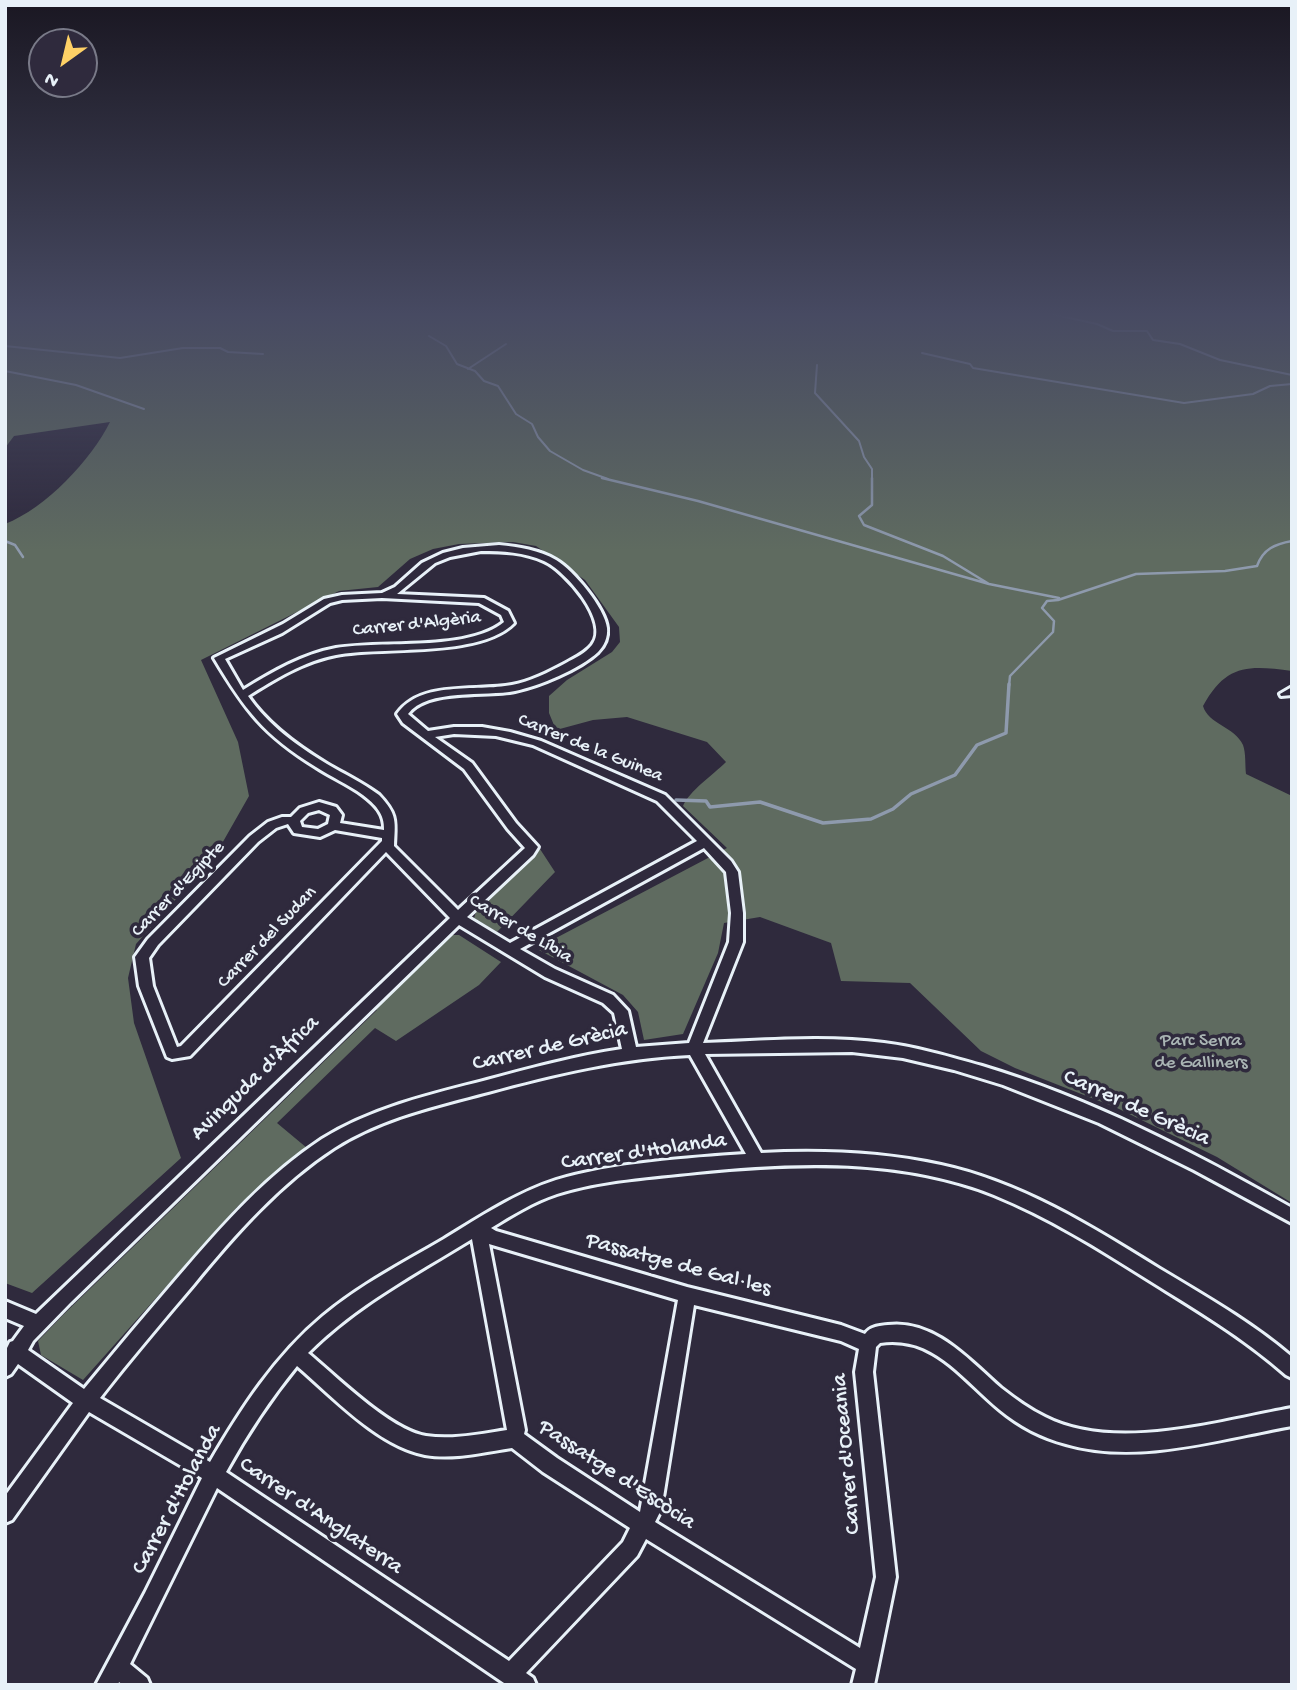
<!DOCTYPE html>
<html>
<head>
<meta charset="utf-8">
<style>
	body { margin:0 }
	#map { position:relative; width:1297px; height:1690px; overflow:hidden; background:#2f2a3d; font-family:"Gochi Hand",sans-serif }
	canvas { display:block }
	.frame { position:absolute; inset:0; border:7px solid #e8f1f8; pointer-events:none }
	.north { position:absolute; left:28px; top:28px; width:70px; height:70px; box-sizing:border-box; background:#2f2a3d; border:2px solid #797a88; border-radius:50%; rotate:214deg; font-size:19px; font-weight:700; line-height:28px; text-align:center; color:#e8f1f8 }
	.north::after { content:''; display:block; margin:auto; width:24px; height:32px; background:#ffd166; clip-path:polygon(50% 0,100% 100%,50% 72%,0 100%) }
</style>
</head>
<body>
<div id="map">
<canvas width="1297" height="1690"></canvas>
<div class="frame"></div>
<div class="north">N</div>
</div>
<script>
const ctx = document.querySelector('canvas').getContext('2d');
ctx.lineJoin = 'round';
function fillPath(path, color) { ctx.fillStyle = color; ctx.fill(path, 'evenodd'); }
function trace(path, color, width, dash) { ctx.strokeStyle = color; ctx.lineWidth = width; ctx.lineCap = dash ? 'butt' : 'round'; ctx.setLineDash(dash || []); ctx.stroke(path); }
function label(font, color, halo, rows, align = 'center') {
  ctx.font = font + ' "Gochi Hand",sans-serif'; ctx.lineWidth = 7; ctx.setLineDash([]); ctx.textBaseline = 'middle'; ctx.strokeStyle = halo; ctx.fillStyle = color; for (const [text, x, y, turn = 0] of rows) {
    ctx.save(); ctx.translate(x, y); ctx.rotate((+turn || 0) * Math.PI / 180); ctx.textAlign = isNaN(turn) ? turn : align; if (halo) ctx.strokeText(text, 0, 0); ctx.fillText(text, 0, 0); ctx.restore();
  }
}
fillPath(new Path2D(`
	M 5,314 L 1292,314 L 1292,671 C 1248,665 1226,664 1203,706 C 1208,724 1235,727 1243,745 C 1246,753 1245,766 1246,774 L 1292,796 L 1292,1203 L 1217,1157 L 1117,1108 L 1015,1068 L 981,1051 L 910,983 L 841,981 L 831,943 L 760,917 L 724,923 L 718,953 L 683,1034 L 644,1040 L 638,1012 L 623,995 L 539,950 L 556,938 L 727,848 L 683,806 C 689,791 713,775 726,762 L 707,742 L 627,717 L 593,720 L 556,730 L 549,713 L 549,696 L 567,680 L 612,652 L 620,642 L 619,627 L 585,580 L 536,546 L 513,542 L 459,544 L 433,549 L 410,559 L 378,587 L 339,591 L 201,660 L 238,742 L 249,796 L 216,854 L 136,944 L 128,978 L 134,1023 L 181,1158 L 32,1293 L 5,1283 L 5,524 C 46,508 91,460 110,422 L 14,436 L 5,448 Z
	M 540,849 L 555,872 L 497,932 L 474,918 L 476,912 Z
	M 449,935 L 459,935 L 501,962 L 479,985 L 396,1041 L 375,1028 L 277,1123 L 307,1148 L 237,1207 L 83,1380 L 41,1355 L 38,1341 L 63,1315 L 377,1010 L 373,1007 Z`), '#5f6b60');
trace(new Path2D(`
	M 1051,314 L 1097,324 L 1113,331 L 1147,331 L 1153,340 L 1180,344 L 1220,360 L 1292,375
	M 429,336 L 446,346 L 457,364 L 475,371 L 484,381 L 498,386 L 516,414 L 532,424 L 538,437 L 550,451 L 583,470 L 608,479
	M 5,346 L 120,358 L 183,348 L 220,348 L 228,352 L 263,354
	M 922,353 L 970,364 L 973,368 L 1184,403 L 1253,394 L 1270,386 L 1292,384
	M 817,365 L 815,393 L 859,441 L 864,457 L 872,469 L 872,479
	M 468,369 L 506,344
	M 5,371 L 76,385 L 144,409`), '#8e9aad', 2);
trace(new Path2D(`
	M 602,478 L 698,501 L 989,584
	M 872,478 L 872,505 L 859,516 L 864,525 L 943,556 L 989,584 L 1059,598
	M 5,541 L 15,545 L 23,557
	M 1009,686 L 1010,676 L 1053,632 L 1054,621 L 1042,608 L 1047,601 L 1058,600 L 1136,574 L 1225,571 L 1257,566 C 1263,549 1275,544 1292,541`), '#8e9aad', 2.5);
trace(new Path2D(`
	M 676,800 L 706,801 L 710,807 L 760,802 L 823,823 L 871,819 L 893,809 L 911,794 L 955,775 L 977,745 L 1006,733 L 1009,684`), '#8e9aad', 3.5);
const street = new Path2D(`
	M 499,545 C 519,547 539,550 556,560 C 573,570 605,608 607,628 C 608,637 604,646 598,652 C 580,669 539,686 515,691 C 486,697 427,688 408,714 L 428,731 L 454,727 L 482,727 L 510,732 L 541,741 L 665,795 L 731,861 L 738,872 L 743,913 L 743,942 L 703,1043 C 763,1041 825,1035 884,1043 C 917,1047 950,1057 982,1066 C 1092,1099 1193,1152 1292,1208 L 1292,1223 L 1194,1170 L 1099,1123 L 1003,1085 L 954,1070 L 903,1058 L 852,1052 L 705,1054 L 761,1153 C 822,1150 881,1152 941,1165 C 1020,1182 1091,1226 1160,1269 C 1205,1296 1251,1322 1292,1357 L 1292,1378 L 1286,1375 C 1243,1337 1195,1309 1147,1279 C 1098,1248 1048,1217 994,1195 C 900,1158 796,1162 697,1172 C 651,1177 601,1180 557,1194 C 533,1202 512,1215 491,1228 L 496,1231 L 687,1287 L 841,1325 L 865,1334 C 871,1326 879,1326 888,1325 C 934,1319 970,1361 1001,1388 C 1015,1399 1029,1409 1045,1417 C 1115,1453 1219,1421 1292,1408 L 1292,1426 C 1219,1439 1138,1465 1066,1444 C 1042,1438 1018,1425 1000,1410 C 962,1379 934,1335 880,1343 L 876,1347 L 873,1372 L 896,1577 L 874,1685 L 852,1685 L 856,1669 L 646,1539 L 637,1556 L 526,1673 L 533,1678 L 536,1685 L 507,1685 L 217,1488 L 130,1664 L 147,1678 L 150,1685 L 123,1685 L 119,1682 L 118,1685 L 96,1685 L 145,1593 L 202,1478 L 89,1412 L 12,1520 L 5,1523 L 5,1496 L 73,1403 L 18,1364 L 11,1374 L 5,1377 L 5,1352 L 10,1342 L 13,1341 L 24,1326 L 5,1318 L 5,1301 L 36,1314 L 450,918 L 386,852 L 190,1056 L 172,1059 L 167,1057 L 139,986 L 135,957 L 148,939 L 250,836 L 268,822 L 282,817 L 291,817 L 300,808 L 319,802 L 336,807 L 342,815 L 340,823 L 384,830 C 385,814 375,804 363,795 C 348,784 331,777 316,767 C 264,735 245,710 214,658 L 283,624 L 324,599 L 342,595 L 382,593 L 395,587 L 422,563 L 443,553 L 463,548 ZM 481,551 C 503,551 524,552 544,561 C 565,570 611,622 592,645 C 586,653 575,658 566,663 C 549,672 530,682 512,685 C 475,692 421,680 397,714 L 403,723 L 464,769 L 508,829 L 525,848 L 458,910 L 394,846 C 395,822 398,815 379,795 C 363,783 344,774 327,764 C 297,746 268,725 248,696 C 275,679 304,661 336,655 C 383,646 480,658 514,623 L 508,611 L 484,598 L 397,594 L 435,563 L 450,557 ZM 382,598 L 479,603 L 501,615 L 504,622 C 467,652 383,640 336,648 C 303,654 272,672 243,690 L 225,659 L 282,633 L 330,603 L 342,600 ZM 454,734 L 496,736 L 533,745 L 657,801 L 697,841 L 510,943 L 467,917 L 533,855 L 538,847 L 516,823 L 472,763 L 435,737 ZM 319,810 L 330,815 L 328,824 L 318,829 L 302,827 L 300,821 L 308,813 ZM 288,824 L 294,833 L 320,837 L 335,830 L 382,838 L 382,841 L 181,1046 L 177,1047 L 153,986 L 149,958 L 158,945 L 258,842 L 276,828 ZM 704,848 L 726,872 L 731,913 L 729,942 L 689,1043 L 636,1047 L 628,1011 L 613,995 L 555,969 L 520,949 ZM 459,925 L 545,977 L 603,1003 L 614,1013 L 622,1049 C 576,1056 531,1068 487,1080 C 431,1094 372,1108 322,1139 C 267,1175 223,1225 180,1275 C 148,1312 116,1350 84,1389 L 28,1350 L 33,1341 L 70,1303 ZM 690,1055 L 746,1154 C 687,1158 612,1163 556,1180 C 516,1193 480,1217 444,1239 C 403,1263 360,1285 323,1316 C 275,1356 241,1409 210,1462 L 100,1398 C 130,1359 162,1322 194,1284 C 235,1234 280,1183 334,1148 C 381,1118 435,1106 488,1092 C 555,1074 621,1058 690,1055 ZM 472,1239 L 507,1430 C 480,1434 453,1440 426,1436 C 390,1430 337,1377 308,1353 C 356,1305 415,1274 472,1239 ZM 489,1244 L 678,1300 L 640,1512 L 557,1458 L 524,1434 L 525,1430 ZM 694,1305 L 841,1341 L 859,1349 L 855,1372 L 876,1577 L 860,1648 L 655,1522 L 661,1510 ZM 297,1366 C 332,1396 378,1446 425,1455 C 454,1460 484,1452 512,1448 L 543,1472 L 630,1528 L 623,1542 L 509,1661 L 226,1472 C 247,1434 270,1399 297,1366 Z
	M 1292,687 L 1292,695 L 1281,696 L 1280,694 Z`);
trace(street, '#e8f1f8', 6);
fillPath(street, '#2f2a3d');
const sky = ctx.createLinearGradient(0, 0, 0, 551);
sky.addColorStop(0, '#1a1722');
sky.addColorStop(0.57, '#474a62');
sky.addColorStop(1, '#474a6200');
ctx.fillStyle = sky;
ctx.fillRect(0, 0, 1297, 551);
label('19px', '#e8f1f8', '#2f2a3d', [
	["Carrer d'Algèria",417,625,-6],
	["Carrer de la Guinea",590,749,22],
	["Carrer d'Egipte",179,890,-46],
	["Carrer de Líbia",520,930,31],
	["Carrer del Sudan",268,938,-46]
]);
label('19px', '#aab5b4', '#2f2a3d', [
	["Parc Serra",1201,1042],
	["de Galliners",1201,1064]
]);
label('23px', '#e8f1f8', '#2f2a3d', [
	["Carrer de Grècia",550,1048,-13],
	["Avinguda d'Àfrica",256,1079,-44],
	["Carrer de Grècia",1136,1109,24],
	["Carrer d'Holanda",644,1153,-8],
	["Passatge de Gal·les",678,1266,15],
	["Carrer d'Oceania",848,1454,-95],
	["Passatge d'Escòcia",616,1476,33],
	["Carrer d'Holanda",178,1500,-62],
	["Carrer d'Anglaterra",320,1517,34]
]);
</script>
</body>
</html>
